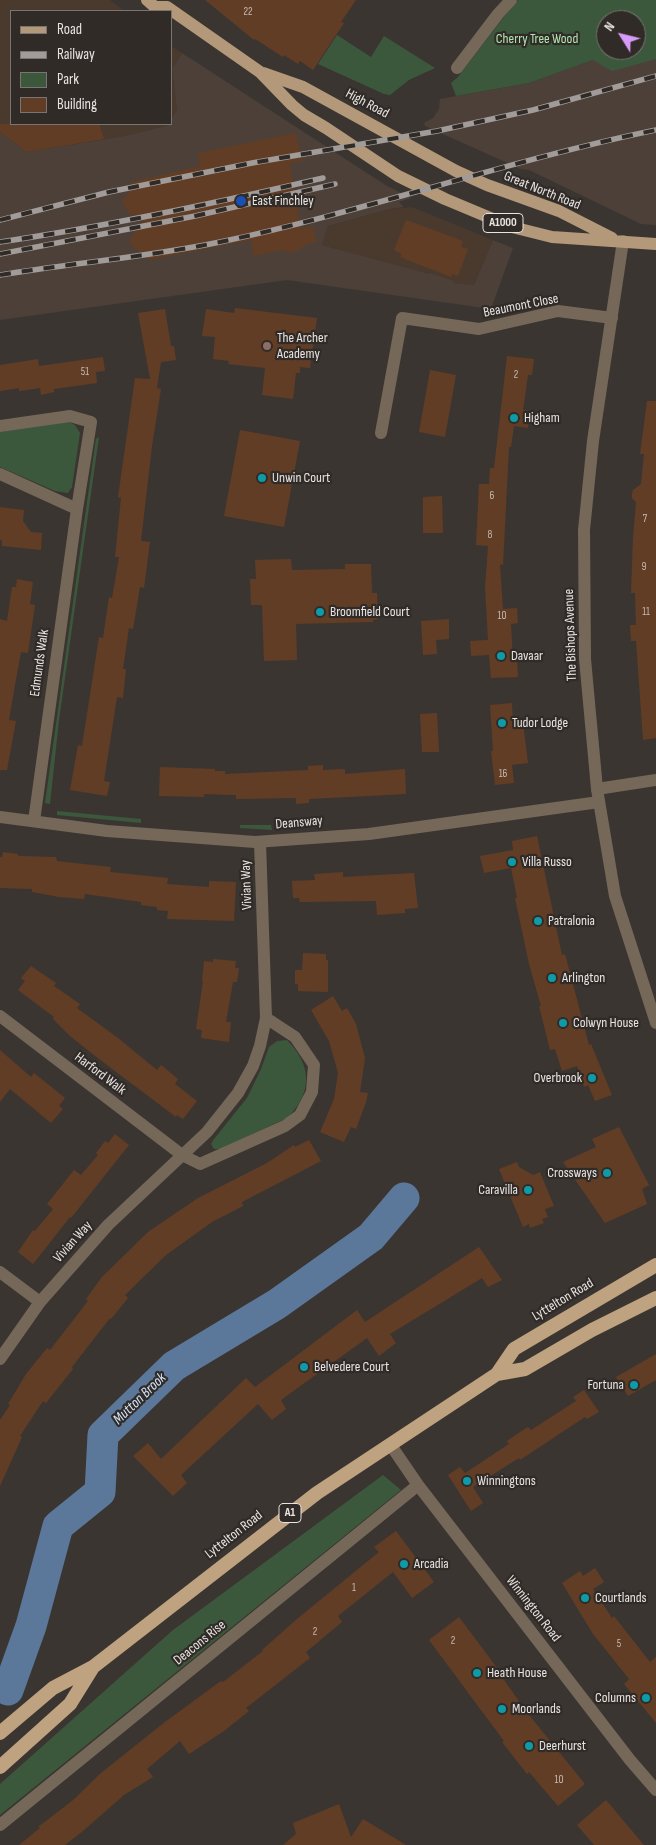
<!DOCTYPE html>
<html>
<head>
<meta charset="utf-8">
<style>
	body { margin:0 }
	#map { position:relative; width:656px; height:1845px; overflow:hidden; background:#3b3531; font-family:"Sofia Sans Condensed",sans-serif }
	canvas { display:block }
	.legend { position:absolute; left:10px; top:10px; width:162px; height:115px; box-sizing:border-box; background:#302b27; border:1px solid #7a7572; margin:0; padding:6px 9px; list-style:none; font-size:15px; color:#e8e4e2 }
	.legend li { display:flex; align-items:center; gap:10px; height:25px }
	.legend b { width:25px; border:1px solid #7a7572 }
	.north { position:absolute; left:596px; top:10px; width:50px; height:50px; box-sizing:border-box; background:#302b27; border:1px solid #7a7572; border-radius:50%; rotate:306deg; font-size:14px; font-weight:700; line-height:20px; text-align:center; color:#e8e4e2 }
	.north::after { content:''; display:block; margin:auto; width:18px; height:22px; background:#d79bf9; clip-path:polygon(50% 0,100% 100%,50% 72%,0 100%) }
</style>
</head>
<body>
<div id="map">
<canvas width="656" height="1845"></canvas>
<ul class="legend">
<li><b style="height:6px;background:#b39979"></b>Road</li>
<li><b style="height:6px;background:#a19c99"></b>Railway</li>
<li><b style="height:14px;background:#3c583c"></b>Park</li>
<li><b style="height:14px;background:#623d25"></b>Building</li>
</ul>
<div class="north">N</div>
</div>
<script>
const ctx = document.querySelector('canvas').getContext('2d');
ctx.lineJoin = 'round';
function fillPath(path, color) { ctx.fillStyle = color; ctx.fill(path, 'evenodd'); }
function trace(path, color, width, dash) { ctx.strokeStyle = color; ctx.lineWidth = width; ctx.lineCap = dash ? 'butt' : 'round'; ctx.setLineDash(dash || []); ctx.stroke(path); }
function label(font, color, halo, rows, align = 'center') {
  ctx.font = font + ' "Sofia Sans Condensed",sans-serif'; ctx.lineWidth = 4.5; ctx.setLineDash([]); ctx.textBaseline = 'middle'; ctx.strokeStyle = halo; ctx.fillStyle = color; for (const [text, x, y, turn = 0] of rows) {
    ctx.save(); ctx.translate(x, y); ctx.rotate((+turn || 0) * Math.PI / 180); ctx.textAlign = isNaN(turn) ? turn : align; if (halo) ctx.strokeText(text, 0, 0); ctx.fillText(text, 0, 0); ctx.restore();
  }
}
fillPath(new Path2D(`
	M 0,0 L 110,0 L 124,11 L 11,11 L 11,124 L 168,124 L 166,126 L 124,136 L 27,152 L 0,132 Z
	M 171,46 L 182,53 L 172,69 L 177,110 L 171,119 Z
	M 412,207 L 493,240 L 474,285 L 452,283 L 430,274 L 322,245 L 328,226 L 390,209 Z`), '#4a3a2e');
fillPath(new Path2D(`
	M 656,42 L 656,225 L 641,224 L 529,170 L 521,169 L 425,126 L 424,123 L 433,118 L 439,109 L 440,99 L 529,83 L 593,60 L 636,50 Z
	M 182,53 L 387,186 L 411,198 L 399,202 L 404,207 L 390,209 L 328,226 L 322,245 L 430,274 L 431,273 L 453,281 L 453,283 L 474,285 L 493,240 L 513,248 L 491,309 L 287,280 L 0,320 L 0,132 L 27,152 L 124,136 L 166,126 L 168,124 L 171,124 L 171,119 L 177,110 L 172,69 Z`), '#4c4039');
fillPath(new Path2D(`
	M 518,0 L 656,0 L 656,59 L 612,71 L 593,60 L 529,83 L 456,96 L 451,83 L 458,77 L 503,18 ZM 606,20 L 636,20 L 636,50 L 606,50 Z
	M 337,35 L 371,57 L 384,36 L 435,68 L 409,80 L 390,95 L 384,94 L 318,64 Z
	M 69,422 L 75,425 L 80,433 L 72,487 L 68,493 L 55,491 L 0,467 L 0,432 Z
	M 99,437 L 59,720 L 50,804 L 45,803 L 95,445 L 96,439 Z
	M 57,811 L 141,819 L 141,823 L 57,815 Z
	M 240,825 L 271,825 L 272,830 L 240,828 Z
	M 287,1040 C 312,1065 313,1093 287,1118 L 220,1149 L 214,1149 L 211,1144 L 214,1139 L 247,1098 L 261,1069 L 269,1047 L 277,1041 Z
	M 383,1475 L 401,1490 L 0,1815 L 0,1784 L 173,1630 Z`), '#3c583c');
trace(new Path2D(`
	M 8,1690 L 31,1626 L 58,1526 L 100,1492 L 103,1435 L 174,1366 L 277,1304 L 371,1237 L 404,1198`), '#5b779a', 31);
fillPath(new Path2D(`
	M 205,0 L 356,0 L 341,22 L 344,23 L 313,70 L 300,61 L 298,64 L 284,55 L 283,57 L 255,39 L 254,40 Z
	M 0,124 L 99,124 L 104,139 L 27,152 L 0,132 Z
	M 296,133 L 302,161 L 290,163 L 297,207 L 301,229 L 312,226 L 317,242 L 306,244 L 299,250 L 290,253 L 282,250 L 254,256 L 251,240 L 148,260 L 146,252 L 138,251 L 130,244 L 131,238 L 144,219 L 130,214 L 123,205 L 123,199 L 133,188 L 131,182 L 200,166 L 198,153 Z
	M 406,220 L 463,241 L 461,247 L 468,249 L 458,276 L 452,274 L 451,277 L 400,257 L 402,254 L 394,250 Z
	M 235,308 L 317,318 L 310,368 L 300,367 L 300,373 L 296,373 L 293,399 L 262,395 L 265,368 L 228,364 L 229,361 L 213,359 L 215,337 L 202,336 L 206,309 L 234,313 Z
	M 165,309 L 171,346 L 174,346 L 176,360 L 161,362 L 157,388 L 161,389 L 152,446 L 141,541 L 150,542 L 144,588 L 140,587 L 133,629 L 129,628 L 123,669 L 126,669 L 123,698 L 117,697 L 104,781 L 110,782 L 107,796 L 70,790 L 78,745 L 82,746 L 99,637 L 103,638 L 109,597 L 112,598 L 119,557 L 115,557 L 121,498 L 118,497 L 135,378 L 150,379 L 138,313 Z
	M 507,356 L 534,359 L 532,375 L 528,375 L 523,410 L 530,411 L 528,428 L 514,426 L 511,447 L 509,447 L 503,565 L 500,564 L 503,609 L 517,608 L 518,623 L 511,624 L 513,661 L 517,660 L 518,677 L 491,678 L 489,655 L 471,656 L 470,641 L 488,640 L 485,588 L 488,546 L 476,545 L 479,484 L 489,484 L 490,468 L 494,468 Z
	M 103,357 L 105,371 L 96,372 L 97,383 L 54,389 L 54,392 L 41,395 L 40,388 L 19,391 L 19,388 L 0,391 L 0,365 L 38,359 L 39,366 Z
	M 430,370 L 456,375 L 445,437 L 419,432 Z
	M 647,401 L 656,401 L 656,738 L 643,740 L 636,641 L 631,641 L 630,625 L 636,625 L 635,593 L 631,593 L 633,538 L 636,502 L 632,498 L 632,494 L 633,490 L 641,484 L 644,454 L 640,454 Z
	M 240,430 L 300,441 L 284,527 L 224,516 Z
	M 442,496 L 443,533 L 423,533 L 423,497 Z
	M 0,507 L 24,510 L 23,521 L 31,532 L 42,533 L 41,550 L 2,546 L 2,540 L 0,540 Z
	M 291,559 L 292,570 L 345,569 L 345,564 L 371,564 L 372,593 L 377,593 L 378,619 L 373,620 L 373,622 L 296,624 L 297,660 L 264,661 L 262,605 L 251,605 L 250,579 L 256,579 L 255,560 Z
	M 17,579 L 33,582 L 30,604 L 35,605 L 28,653 L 21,652 L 15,685 L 9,720 L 16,721 L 7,770 L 0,770 L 0,619 L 7,621 L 12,587 L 16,587 Z
	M 449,619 L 449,639 L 436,640 L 437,654 L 423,655 L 421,621 Z
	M 512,703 L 513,723 L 523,723 L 528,763 L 512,765 L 514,783 L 495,785 L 491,751 L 493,751 L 490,705 Z
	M 437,713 L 439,752 L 422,752 L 420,714 Z
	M 323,765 L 323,770 L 345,769 L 345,774 L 405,769 L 406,794 L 309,799 L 309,803 L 296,804 L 296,798 L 236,799 L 236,795 L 230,795 L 204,794 L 204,797 L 159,796 L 160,767 L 215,769 L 215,771 L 225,771 L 225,774 L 308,770 L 308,766 Z
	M 537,836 L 562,955 L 565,954 L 589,1045 L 591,1044 L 612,1095 L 595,1101 L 588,1085 L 584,1087 L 577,1066 L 562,1071 L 555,1049 L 550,1050 L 539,1006 L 541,1006 L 529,964 L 515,898 L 517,898 L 511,868 L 484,873 L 480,856 L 513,850 L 512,841 Z
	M 3,852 L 18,854 L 18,856 L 56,857 L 57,861 L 111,867 L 110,872 L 168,878 L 167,884 L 209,887 L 209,881 L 236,882 L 234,921 L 167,919 L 168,911 L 157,910 L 157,907 L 141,905 L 141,902 L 85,894 L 84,899 L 59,897 L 32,892 L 32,889 L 0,888 L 0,857 L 2,857 Z
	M 343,872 L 343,877 L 414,873 L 418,908 L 405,909 L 405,913 L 377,915 L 376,901 L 300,902 L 299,898 L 293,898 L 292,881 L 315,880 L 314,874 Z
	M 303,953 L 326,954 L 326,960 L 328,960 L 328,992 L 298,991 L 298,984 L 295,984 L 295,970 L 302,970 Z
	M 213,959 L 236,961 L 235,968 L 239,968 L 237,982 L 233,982 L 226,1022 L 231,1022 L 229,1042 L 201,1038 L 202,1030 L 196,1029 L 203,981 L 202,981 L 204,961 L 213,962 Z
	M 31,966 L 56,983 L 54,986 L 80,1004 L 77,1008 L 118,1038 L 157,1070 L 161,1065 L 178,1079 L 175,1084 L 197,1101 L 183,1119 L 177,1115 L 176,1117 L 99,1059 L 70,1036 L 53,1019 L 54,1017 L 18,990 L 25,981 L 21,978 Z
	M 333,996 L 342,1011 L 347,1008 L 356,1024 L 365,1058 L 360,1092 L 368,1093 L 366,1102 L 356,1129 L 351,1127 L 344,1142 L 320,1132 L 334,1099 L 338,1073 L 329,1041 L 311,1010 Z
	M 0,1050 L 31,1077 L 34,1073 L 65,1098 L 59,1106 L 63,1109 L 51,1123 L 10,1089 L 0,1102 Z
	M 619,1127 L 649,1185 L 642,1189 L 647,1204 L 605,1223 L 563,1162 L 596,1147 L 592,1139 Z
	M 115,1134 L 129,1145 L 71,1218 L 70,1217 L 33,1264 L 18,1252 L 33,1230 L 35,1231 L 53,1209 L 47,1204 L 74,1170 L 81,1175 L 98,1155 L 96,1153 L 105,1141 L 108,1143 Z
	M 309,1140 L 321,1161 L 242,1202 L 243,1206 L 212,1222 L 166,1255 L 125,1295 L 128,1298 L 111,1319 L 110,1318 L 72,1367 L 73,1369 L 46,1403 L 43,1401 L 20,1436 L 22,1437 L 0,1486 L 0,1420 L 10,1405 L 8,1404 L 26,1374 L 47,1348 L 50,1350 L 88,1301 L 86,1299 L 102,1277 L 148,1232 L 198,1198 L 267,1163 L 294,1145 L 295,1147 Z
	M 517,1162 L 519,1167 L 533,1175 L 540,1172 L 554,1206 L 545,1209 L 548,1217 L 542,1219 L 544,1223 L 530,1228 L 529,1224 L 523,1227 L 499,1169 Z
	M 479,1247 L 502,1280 L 488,1287 L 482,1278 L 390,1334 L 396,1343 L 379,1356 L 367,1338 L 281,1400 L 286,1409 L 272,1420 L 258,1404 L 181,1475 L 187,1483 L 173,1496 L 133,1456 L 148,1443 L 161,1459 L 246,1378 L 255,1387 L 357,1310 L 365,1322 Z
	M 656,1354 L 656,1380 L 628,1396 L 616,1377 Z
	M 584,1390 L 599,1412 L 587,1419 L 585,1417 L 520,1460 L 519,1458 L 473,1487 L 483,1503 L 471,1511 L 448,1475 L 460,1467 L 465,1473 L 509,1444 L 507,1441 L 520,1432 L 528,1427 L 531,1430 L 576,1401 L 573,1397 Z
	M 396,1531 L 434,1582 L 412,1598 L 393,1572 L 338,1616 L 342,1622 L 306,1652 L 310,1658 L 246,1708 L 249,1711 L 224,1731 L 189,1754 L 180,1741 L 147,1769 L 153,1777 L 124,1795 L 83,1831 L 65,1845 L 19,1845 L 40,1828 L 38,1827 L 72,1801 L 101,1773 L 165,1722 L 221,1681 L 223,1682 L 263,1651 L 262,1650 L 297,1619 L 379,1552 L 374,1547 Z
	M 595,1568 L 604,1582 L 593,1589 L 612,1618 L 614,1616 L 650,1662 L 656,1657 L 656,1723 L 624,1684 L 629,1679 L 593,1634 L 562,1583 L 580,1571 L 583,1576 Z
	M 459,1617 L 486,1653 L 503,1676 L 502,1677 L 525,1710 L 585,1784 L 558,1806 L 529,1772 L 527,1774 L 502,1742 L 504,1741 L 429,1640 Z
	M 606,1800 L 644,1845 L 594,1845 L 577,1825 Z
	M 339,1804 L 351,1837 L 363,1819 L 406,1845 L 283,1845 L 296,1834 L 293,1823 Z`), '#623d25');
trace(new Path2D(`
	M 457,68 L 498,14 L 511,0
	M 0,426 L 70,416 L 91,422 L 77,509 L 34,821
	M 381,433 L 402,318 L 479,329 L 558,311 L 612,318
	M 0,474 L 77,509
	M 597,789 L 656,780
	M 0,817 L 107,831 L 255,842 L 369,834 L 599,802
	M 0,1016 L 182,1155 L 200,1164 L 285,1126 L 300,1115 L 312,1092 L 314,1065 L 295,1037 L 266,1018
	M 0,1272 L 40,1302
	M 0,1359 L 40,1302 L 108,1225 L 207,1132 L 238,1093 L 253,1066 L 260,1046 L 266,1018 L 260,842
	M 390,1444 L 418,1485 L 630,1760 L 656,1790
	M 0,1825 L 418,1485`), '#756859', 12);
trace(new Path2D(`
	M 623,241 L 593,441 L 584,530 L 585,659 L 597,789 L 615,896 L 656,1023`), '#756859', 12);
trace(new Path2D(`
	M 147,0 L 155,7 L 167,7 L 260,72 L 292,105 L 304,115 L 326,128 L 398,176 L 445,199 L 512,227 L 552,237 L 656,244
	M 263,73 L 303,87 L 456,171 L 487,185 L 559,211 L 612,238`), '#b39979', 12);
trace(new Path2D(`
	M 497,1374 L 525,1369 L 592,1330 L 656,1298
	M 0,1733 L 53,1688 L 93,1667 L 317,1493 L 497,1374 L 514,1349 L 656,1265
	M 0,1767 L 70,1704 L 93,1667`), '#bfa27f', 14);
const rail = new Path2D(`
	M 0,220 L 109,192 L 252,163 L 437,131 L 533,110 L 656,76
	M 0,242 C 109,226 216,203 323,178
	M 0,254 L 195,216 L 335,184
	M 0,275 C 73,263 148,257 220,242 C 367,211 509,160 656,130`);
trace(rail, '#a19c99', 5.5);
trace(rail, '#302b27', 4, [11]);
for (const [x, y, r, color] of [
	[241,201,6,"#1a4fb4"],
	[267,346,5,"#8d6e63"],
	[514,418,5,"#0f9aa8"],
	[262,478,5,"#0f9aa8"],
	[320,612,5,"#0f9aa8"],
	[501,656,5,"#0f9aa8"],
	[502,723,5,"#0f9aa8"],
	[512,862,5,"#0f9aa8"],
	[538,921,5,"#0f9aa8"],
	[552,978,5,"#0f9aa8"],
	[563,1023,5,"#0f9aa8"],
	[592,1078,5,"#0f9aa8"],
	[607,1173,5,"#0f9aa8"],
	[528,1190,5,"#0f9aa8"],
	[304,1367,5,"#0f9aa8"],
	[634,1385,5,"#0f9aa8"],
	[467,1481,5,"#0f9aa8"],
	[404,1564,5,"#0f9aa8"],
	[585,1598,5,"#0f9aa8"],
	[477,1673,5,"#0f9aa8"],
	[646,1698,5,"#0f9aa8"],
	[502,1709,5,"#0f9aa8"],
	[529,1746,5,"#0f9aa8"]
]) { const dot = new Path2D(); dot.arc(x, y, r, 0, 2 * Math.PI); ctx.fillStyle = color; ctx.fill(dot); trace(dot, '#302b27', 2); }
label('11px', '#c6bab3', null, [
	["22",248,12],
	["51",85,372],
	["2",516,375],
	["6",492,496],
	["7",645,519],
	["8",490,535],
	["9",644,567],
	["11",646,612],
	["10",502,616],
	["16",503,774],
	["1",354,1588],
	["2",315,1632],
	["2",453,1641],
	["5",619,1644],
	["10",559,1780]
]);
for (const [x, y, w] of [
	[503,223,40],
	[290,1513,22]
]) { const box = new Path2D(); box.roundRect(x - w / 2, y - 9.5, w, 19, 4); ctx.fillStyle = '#302b27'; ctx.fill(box); trace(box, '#e8e4e2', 1); }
label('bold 12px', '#e8e4e2', null, [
	["A1000",503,223],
	["A1",290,1513]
]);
label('14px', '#b0e7b0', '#302b27', [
	["Cherry Tree Wood",537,39]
]);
label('14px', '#e8e4e2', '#302b27', [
	["High Road",367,104,28],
	["Great North Road",542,191,22],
	["Beaumont Close",521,306,-11],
	["The Bishops Avenue",571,635,-92],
	["Edmunds Walk",40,663,-82],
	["Deansway",299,823,-5],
	["Vivian Way",247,885,-92],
	["Harford Walk",100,1074,37],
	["Vivian Way",73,1242,-48],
	["Lyttelton Road",563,1300,-31],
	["Lyttelton Road",234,1535,-38],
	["Winnington Road",533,1609,52],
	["Deacons Rise",200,1643,-39]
]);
label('14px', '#e8e4e2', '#302b27', [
	["East Finchley",252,201],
	["The Archer",277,338],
	["Academy",277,354],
	["Higham",524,418],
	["Unwin Court",272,478],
	["Broomfield Court",330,612],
	["Davaar",511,656],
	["Tudor Lodge",512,723],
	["Villa Russo",522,862],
	["Patralonia",548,921],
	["Arlington",562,978],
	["Colwyn House",573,1023],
	["Overbrook",582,1078,"right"],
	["Crossways",597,1173,"right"],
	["Caravilla",518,1190,"right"],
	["Belvedere Court",314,1367],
	["Fortuna",624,1385,"right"],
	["Winningtons",477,1481],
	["Arcadia",414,1564],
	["Courtlands",595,1598],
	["Heath House",487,1673],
	["Columns",636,1698,"right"],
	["Moorlands",512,1709],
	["Deerhurst",539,1746]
], 'left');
label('italic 15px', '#d1e4fb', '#302b27', [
	["Mutton Brook",140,1399,-44]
]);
</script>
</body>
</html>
